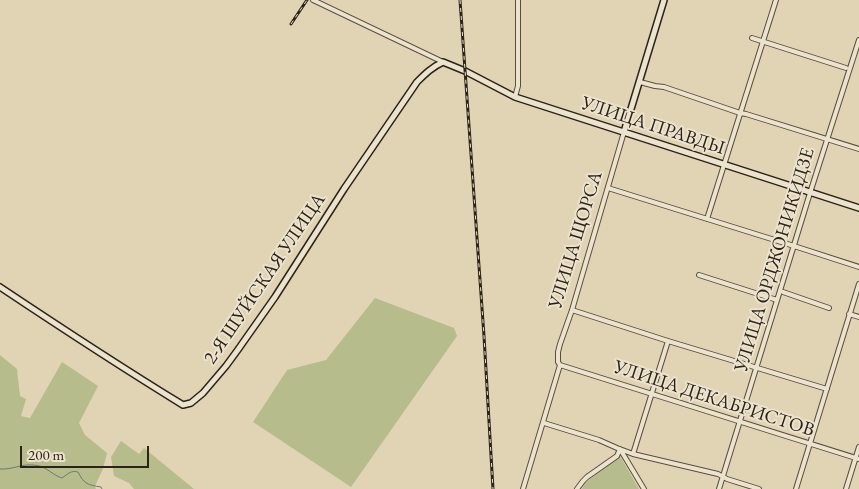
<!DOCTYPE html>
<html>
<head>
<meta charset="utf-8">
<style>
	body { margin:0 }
	#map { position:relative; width:859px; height:489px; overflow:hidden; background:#e1d4b4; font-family:"EB Garamond",serif }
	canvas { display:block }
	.scale { position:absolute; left:20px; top:446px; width:129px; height:22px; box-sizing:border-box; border:2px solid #2d2218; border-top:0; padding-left:6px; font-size:15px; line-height:18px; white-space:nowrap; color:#2d2218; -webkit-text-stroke:4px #ece3ce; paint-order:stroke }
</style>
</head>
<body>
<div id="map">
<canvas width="859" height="489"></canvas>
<div class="scale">200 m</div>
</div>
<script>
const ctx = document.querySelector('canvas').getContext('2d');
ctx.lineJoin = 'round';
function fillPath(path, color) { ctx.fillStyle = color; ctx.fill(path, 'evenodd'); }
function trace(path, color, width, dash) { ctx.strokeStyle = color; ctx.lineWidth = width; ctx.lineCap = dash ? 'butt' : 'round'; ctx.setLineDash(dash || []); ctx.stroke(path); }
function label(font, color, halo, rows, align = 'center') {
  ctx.font = font + ' "EB Garamond",serif'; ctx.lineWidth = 4; ctx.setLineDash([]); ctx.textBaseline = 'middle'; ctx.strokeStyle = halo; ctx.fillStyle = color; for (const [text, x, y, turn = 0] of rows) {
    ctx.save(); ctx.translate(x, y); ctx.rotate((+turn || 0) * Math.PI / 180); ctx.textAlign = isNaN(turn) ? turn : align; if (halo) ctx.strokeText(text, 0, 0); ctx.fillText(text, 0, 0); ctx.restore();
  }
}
fillPath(new Path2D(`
	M 375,298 L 454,328 L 457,336 L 351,487 L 253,422 L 287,370 L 326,360 Z
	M 0,355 L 17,369 L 20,396 L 26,399 L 21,416 L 30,418 L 62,362 L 98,386 L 79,423 L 85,435 L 107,453 L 103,469 L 95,486 L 96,489 L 0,489 Z
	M 121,441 L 139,454 L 144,448 L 194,489 L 134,489 L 129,483 L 114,476 L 111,457 Z
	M 620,456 L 639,489 L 582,489 L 585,483 Z`), '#b6bc8b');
trace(new Path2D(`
	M 0,469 C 11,470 22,464 32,465 C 46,465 50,474 62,478 C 68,474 71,470 78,472 C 84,484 88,485 101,487 L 102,489`), '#6b7b75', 1);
const street = new Path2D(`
	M 313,0 L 443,62
	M 752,38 L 846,68
	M 640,82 L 655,86 L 664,87 L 740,113 L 746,114 L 859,149
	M 515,97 L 518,86 L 518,0
	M 608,188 L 794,246 L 859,267
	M 707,219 L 776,0
	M 699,275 L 777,300
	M 783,292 L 829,308
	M 572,310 L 668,341 L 827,389
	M 849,314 L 859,317
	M 560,365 L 859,459
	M 544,423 L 599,440 L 617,448 L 633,454 L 718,474 L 727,479 L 759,489
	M 633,454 L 668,341
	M 523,489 L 560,365 L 558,362 L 558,352 L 560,344 L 572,310 L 624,132
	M 577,489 L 583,481 L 587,477 L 617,456 L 620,449 L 644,489
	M 719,489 L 810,193 L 859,40
	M 796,489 L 859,284
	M 846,489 L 859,447`);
const secondary = new Path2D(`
	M 624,132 L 664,0
	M 0,287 C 60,327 121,367 183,405 L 191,403 L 203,393 L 226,366 L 237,351 L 275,297 L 344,189 L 417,82 C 425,74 432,67 443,62 L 465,71 L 515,97 L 859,208`);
trace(street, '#5a4e3f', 6);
trace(secondary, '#2d2218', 8);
trace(street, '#ece3ce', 4);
trace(secondary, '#ece3ce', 5);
const rail = new Path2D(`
	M 460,0 L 484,336 L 493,489
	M 291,24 L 307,0`);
trace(rail, '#2d2218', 3);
trace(rail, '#ece3ce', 1, [4]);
label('19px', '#2d2218', '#ece3ce', [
	["УЛИЦА ПРАВДЫ",653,126,18],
	["УЛИЦА ЩОРСА",576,240,-73],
	["УЛИЦА ОРДЖОНИКИДЗЕ",775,260,-73],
	["2-Я ШУЙСКАЯ УЛИЦА",265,279,-56],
	["УЛИЦА ДЕКАБРИСТОВ",714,399,18]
]);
</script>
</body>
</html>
